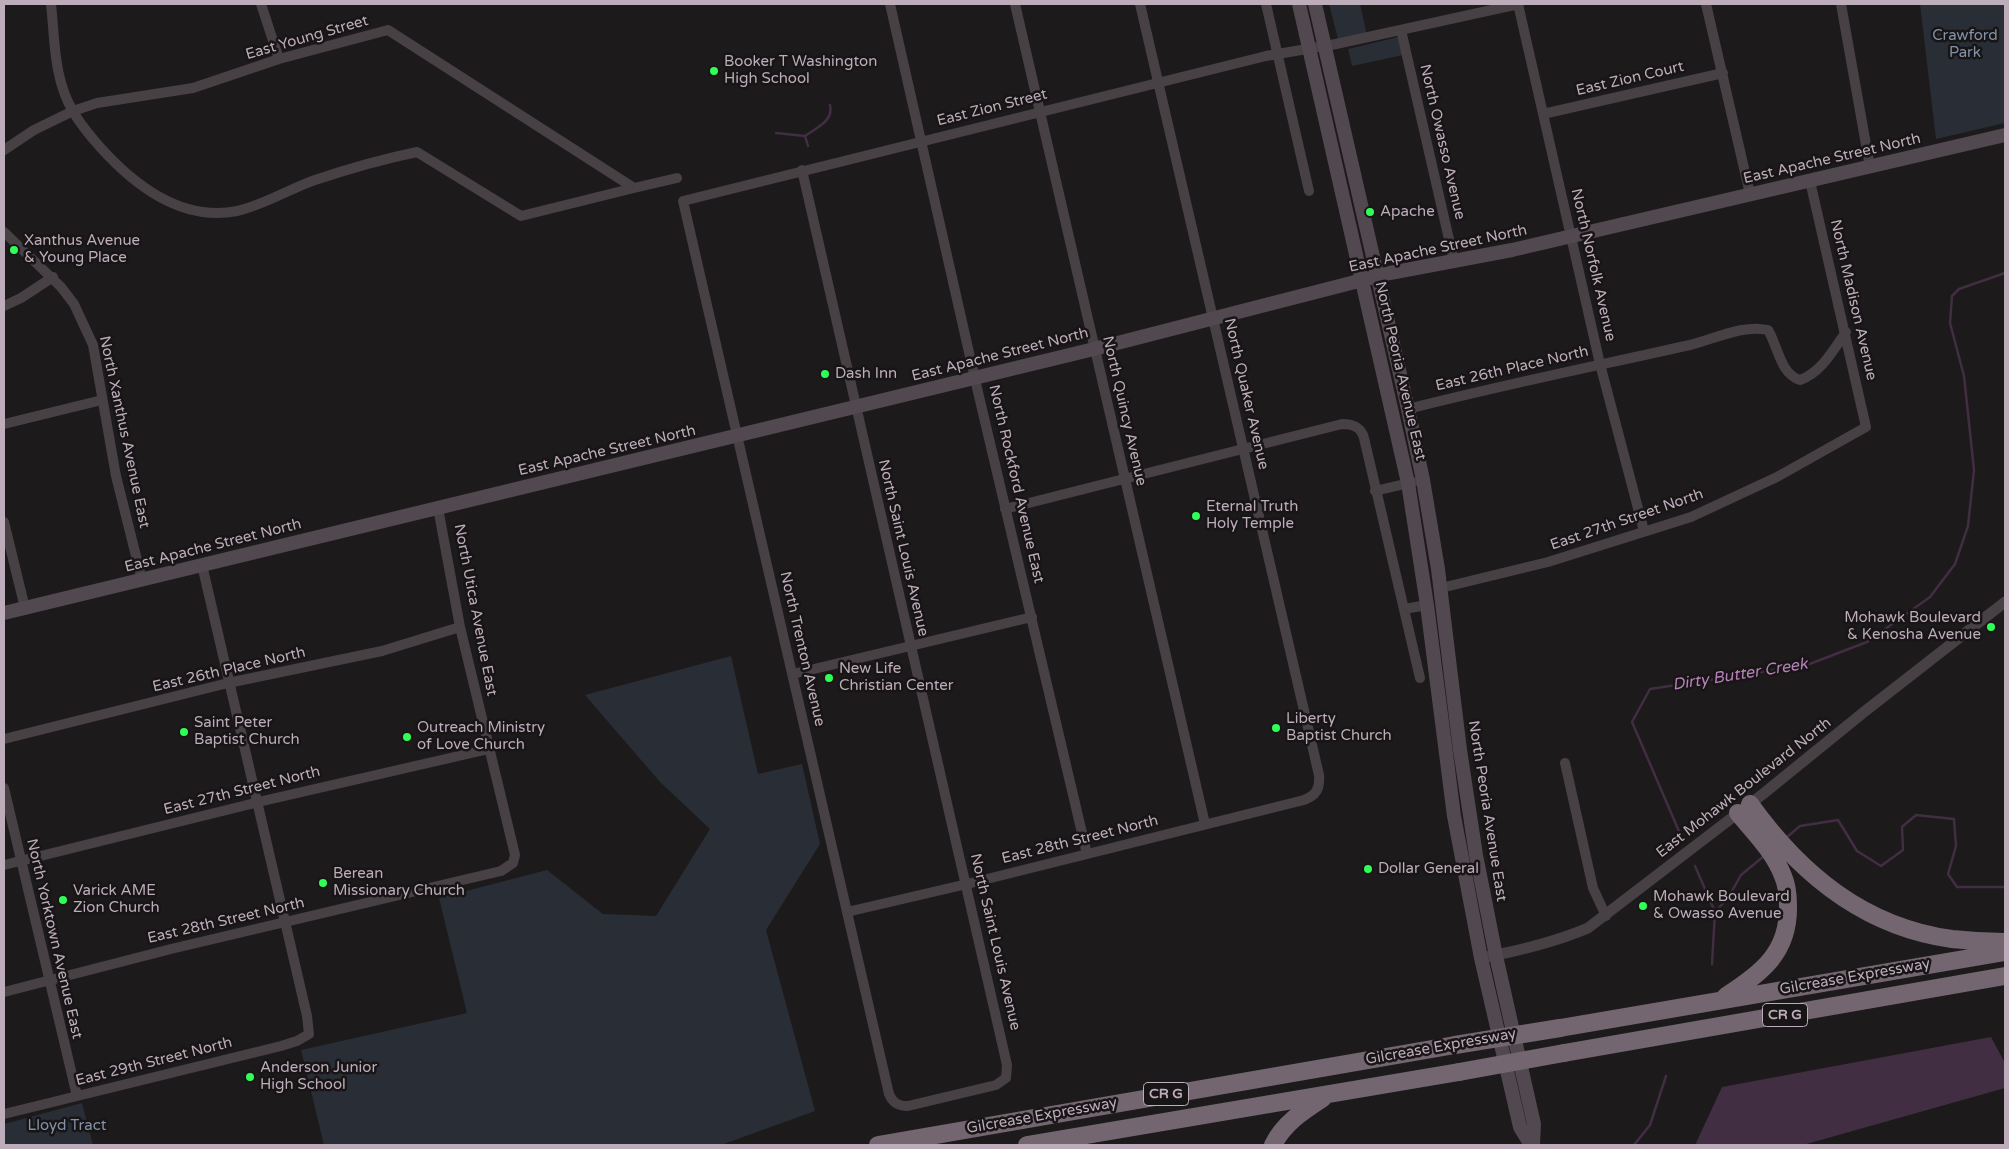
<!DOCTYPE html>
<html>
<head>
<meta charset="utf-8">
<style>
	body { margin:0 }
	#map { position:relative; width:2009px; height:1149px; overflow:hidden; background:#1d1a1b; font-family:"Varela Round",sans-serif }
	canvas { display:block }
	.frame { position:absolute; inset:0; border:5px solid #bdacb9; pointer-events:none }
</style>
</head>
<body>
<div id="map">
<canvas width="2009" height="1149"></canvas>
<div class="frame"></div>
</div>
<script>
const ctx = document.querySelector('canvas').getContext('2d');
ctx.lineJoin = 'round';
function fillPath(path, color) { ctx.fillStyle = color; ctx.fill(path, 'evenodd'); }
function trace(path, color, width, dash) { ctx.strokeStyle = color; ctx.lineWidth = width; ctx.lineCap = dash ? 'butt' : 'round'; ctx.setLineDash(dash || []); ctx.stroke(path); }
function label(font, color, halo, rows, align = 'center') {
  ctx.font = font + ' "Varela Round",sans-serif'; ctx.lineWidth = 5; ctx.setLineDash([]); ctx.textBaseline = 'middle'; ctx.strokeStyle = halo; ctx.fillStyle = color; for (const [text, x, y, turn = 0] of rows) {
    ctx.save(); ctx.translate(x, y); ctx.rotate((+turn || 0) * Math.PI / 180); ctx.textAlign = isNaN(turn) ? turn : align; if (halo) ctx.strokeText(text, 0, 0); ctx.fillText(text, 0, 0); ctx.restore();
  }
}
fillPath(new Path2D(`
	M 1329,4 L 1360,4 L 1367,35 L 1338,39 Z
	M 1920,4 L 2005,4 L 2005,123 L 1936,139 Z
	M 1398,37 L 1403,55 L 1352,66 L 1348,49 Z
	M 731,656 L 758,774 L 802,764 L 820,844 L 766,930 L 815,1111 L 721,1145 L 324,1145 L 301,1050 L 467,1013 L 439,898 L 547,870 L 603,914 L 656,916 L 710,829 L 660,782 L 585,695 Z
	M 82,1103 L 93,1145 L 4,1145 L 4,1124 Z`), '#292d35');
fillPath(new Path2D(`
	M 1991,1037 L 2005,1063 L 2005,1088 L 1803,1145 L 1697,1145 L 1696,1143 L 1722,1087 Z`), '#412e42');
trace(new Path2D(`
	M 776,133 L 805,136
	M 808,146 L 805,136 C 816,128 834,121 830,105
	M 1681,836 L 1632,722 L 1650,689 L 1807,665 L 1867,642 L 1930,597 L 1955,564 L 1968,526 L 1974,470 L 1964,376 L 1950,323 L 1952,296 L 1959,289 L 2005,273
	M 1787,837 L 1800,826 L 1838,820 L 1857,851 L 1881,866 L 1903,850 L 1902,827 L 1916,815 L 1954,819 L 1956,846 L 1948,874 L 1957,887 L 2005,887
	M 1695,866 L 1715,912 L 1712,964
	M 1715,912 L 1728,898 L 1741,875 L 1764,856
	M 1634,1145 L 1650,1125 L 1666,1076`), '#412e42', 2.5);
trace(new Path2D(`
	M 51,4 C 54,31 54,60 62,86 C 69,110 84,129 100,147 C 135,186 182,222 237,211 C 264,205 289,189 315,180 C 348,169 383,159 417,152 L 521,216 L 634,188
	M 261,4 L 279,59
	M 890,4 L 978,392 L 1087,854
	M 1015,4 L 1205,824
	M 1266,4 L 1309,191
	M 1518,4 L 1600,364 L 1644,531
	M 1706,4 L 1750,194
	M 1841,4 L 1870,167
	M 1401,30 L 1454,261
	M 1543,114 L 1723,73
	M 4,150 L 34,130 L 73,111 L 97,103 L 193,88 L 279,59 L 388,30 L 634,188 L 677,178
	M 802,170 C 868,469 941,766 1007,1065 L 1006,1078 L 996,1085 L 908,1106 C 898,1106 893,1103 889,1094 L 683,201 L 1266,56 L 1336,44 L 1519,4
	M 4,232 L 61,287 L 74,304 L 93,345 L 116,476 L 142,580
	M 4,306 L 21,298 L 53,277
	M 1408,409 C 1502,385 1596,366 1690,345 C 1715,339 1743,324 1768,330 C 1778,346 1780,374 1800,380 C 1822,372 1833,350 1846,332
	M 4,424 L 102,400
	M 1375,491 L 1413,482
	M 1005,509 L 1342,424 C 1353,424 1361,427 1364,438 L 1420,678
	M 4,522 L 25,608
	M 1441,588 L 1548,562 L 1691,517 L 1777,477 L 1866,427 L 1810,181
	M 1404,609 L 1427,605
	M 793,674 L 1032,617
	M 4,739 L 228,683 L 382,651 L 460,627
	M 1565,763 L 1593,888 L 1606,916
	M 4,788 L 77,1096
	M 4,865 L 267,800 L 489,749
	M 847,912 L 967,884 L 1304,800 C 1317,795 1320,788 1319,775 L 1140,4
	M 4,992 L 171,949 L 501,871 L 513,863 L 515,855 L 460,627 L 438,508
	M 4,1114 L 281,1046 L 297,1041 L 309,1034 L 307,1016 L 202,565`), '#474044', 10);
trace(new Path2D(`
	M 1481,958 C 1518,951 1553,943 1588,928 L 1763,794 L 1864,712 L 2005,602`), '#474044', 11);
trace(new Path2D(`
	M 1299,4 L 1408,483 L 1427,605 L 1454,816 L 1481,958 L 1520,1127 L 1531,1145
	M 1315,4 L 1408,409 L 1423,480 L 1438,569 L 1460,750 L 1476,855 L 1496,956 L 1534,1124 L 1533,1145
	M 4,613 L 1094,349 L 1390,273 L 1512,250 L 2005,135`), '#52484f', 14);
trace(new Path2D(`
	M 1750,804 C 1800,874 1864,927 1952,939 C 1970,941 1988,942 2005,942
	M 1726,996 C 1762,973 1789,952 1788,906 C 1788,896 1787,885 1783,876 C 1774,852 1754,832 1738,813
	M 1560,1028 L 2005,952
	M 1564,1053 L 2005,976
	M 878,1145 L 1455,1045
	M 1027,1145 L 1459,1072
	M 1273,1145 C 1284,1123 1303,1111 1323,1098`), '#736670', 18);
trace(new Path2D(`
	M 1455,1045 L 1560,1028
	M 1459,1072 L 1564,1053`), '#736670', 18);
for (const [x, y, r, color] of [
	[714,71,5,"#30fe56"],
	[1370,212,5,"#30fe56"],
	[14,250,5,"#30fe56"],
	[825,374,5,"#30fe56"],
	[1196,516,5,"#30fe56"],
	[1991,627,5,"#30fe56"],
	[829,678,5,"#30fe56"],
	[1276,728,5,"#30fe56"],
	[184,732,5,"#30fe56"],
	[407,737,5,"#30fe56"],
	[1368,869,5,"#30fe56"],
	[323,883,5,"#30fe56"],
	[63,900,5,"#30fe56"],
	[1643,906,5,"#30fe56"],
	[250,1077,5,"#30fe56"]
]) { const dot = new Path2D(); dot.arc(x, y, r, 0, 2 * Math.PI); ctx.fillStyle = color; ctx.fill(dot); trace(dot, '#181516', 2); }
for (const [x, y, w] of [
	[1785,1015,45],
	[1166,1094,45]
]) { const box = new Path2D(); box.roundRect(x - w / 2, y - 11.5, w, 23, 4); ctx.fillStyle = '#181516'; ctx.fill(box); trace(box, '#bdacb9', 1); }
label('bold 14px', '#bdacb9', null, [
	["CR G",1785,1015],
	["CR G",1166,1094]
]);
label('15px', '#8292a9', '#181516', [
	["Crawford",1965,36],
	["Park",1965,53],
	["Lloyd Tract",67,1126]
]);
label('15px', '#bdacb9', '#181516', [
	["East Young Street",307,38,-16],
	["East Zion Court",1630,79,-13],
	["East Zion Street",992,108,-14],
	["North Owasso Avenue",1442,142,77],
	["East Apache Street North",1832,159,-13],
	["East Apache Street North",1438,249,-12],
	["North Norfolk Avenue",1593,265,77],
	["North Madison Avenue",1853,300,77],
	["East Apache Street North",1000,355,-14],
	["East 26th Place North",1512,369,-13],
	["North Peoria Avenue East",1400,371,77],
	["North Quaker Avenue",1246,394,77],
	["North Quincy Avenue",1124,411,77],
	["North Xanthus Avenue East",124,432,78],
	["East Apache Street North",607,451,-13],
	["North Rockford Avenue East",1016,484,77],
	["East 27th Street North",1627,520,-19],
	["East Apache Street North",213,546,-14],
	["North Saint Louis Avenue",903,548,77],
	["North Utica Avenue East",475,610,79],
	["North Trenton Avenue",802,649,77],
	["East 26th Place North",229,670,-13],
	["East Mohawk Boulevard North",1744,788,-38],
	["East 27th Street North",242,791,-14],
	["North Peoria Avenue East",1487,811,81],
	["East 28th Street North",1080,840,-14],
	["East 28th Street North",226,921,-13],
	["North Yorktown Avenue East",54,939,77],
	["North Saint Louis Avenue",995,942,77],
	["Gilcrease Expressway",1855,977,-10],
	["Gilcrease Expressway",1441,1047,-10],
	["East 29th Street North",154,1062,-14],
	["Gilcrease Expressway",1042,1116,-10]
]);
label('15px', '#bdacb9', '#181516', [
	["Booker T Washington",724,62],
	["High School",724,79],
	["Apache",1380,212],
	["Xanthus Avenue",24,241],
	["& Young Place",24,258],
	["Dash Inn",835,374],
	["Eternal Truth",1206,507],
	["Holy Temple",1206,524],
	["Mohawk Boulevard",1981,618,"right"],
	["& Kenosha Avenue",1981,635,"right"],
	["New Life",839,669],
	["Christian Center",839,686],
	["Liberty",1286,719],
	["Baptist Church",1286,736],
	["Saint Peter",194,723],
	["Baptist Church",194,740],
	["Outreach Ministry",417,728],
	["of Love Church",417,745],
	["Dollar General",1378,869],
	["Berean",333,874],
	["Missionary Church",333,891],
	["Varick AME",73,891],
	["Zion Church",73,908],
	["Mohawk Boulevard",1653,897],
	["& Owasso Avenue",1653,914],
	["Anderson Junior",260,1068],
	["High School",260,1085]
], 'left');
label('italic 16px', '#b881b9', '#181516', [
	["Dirty Butter Creek",1740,675,-9]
]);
</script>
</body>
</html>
